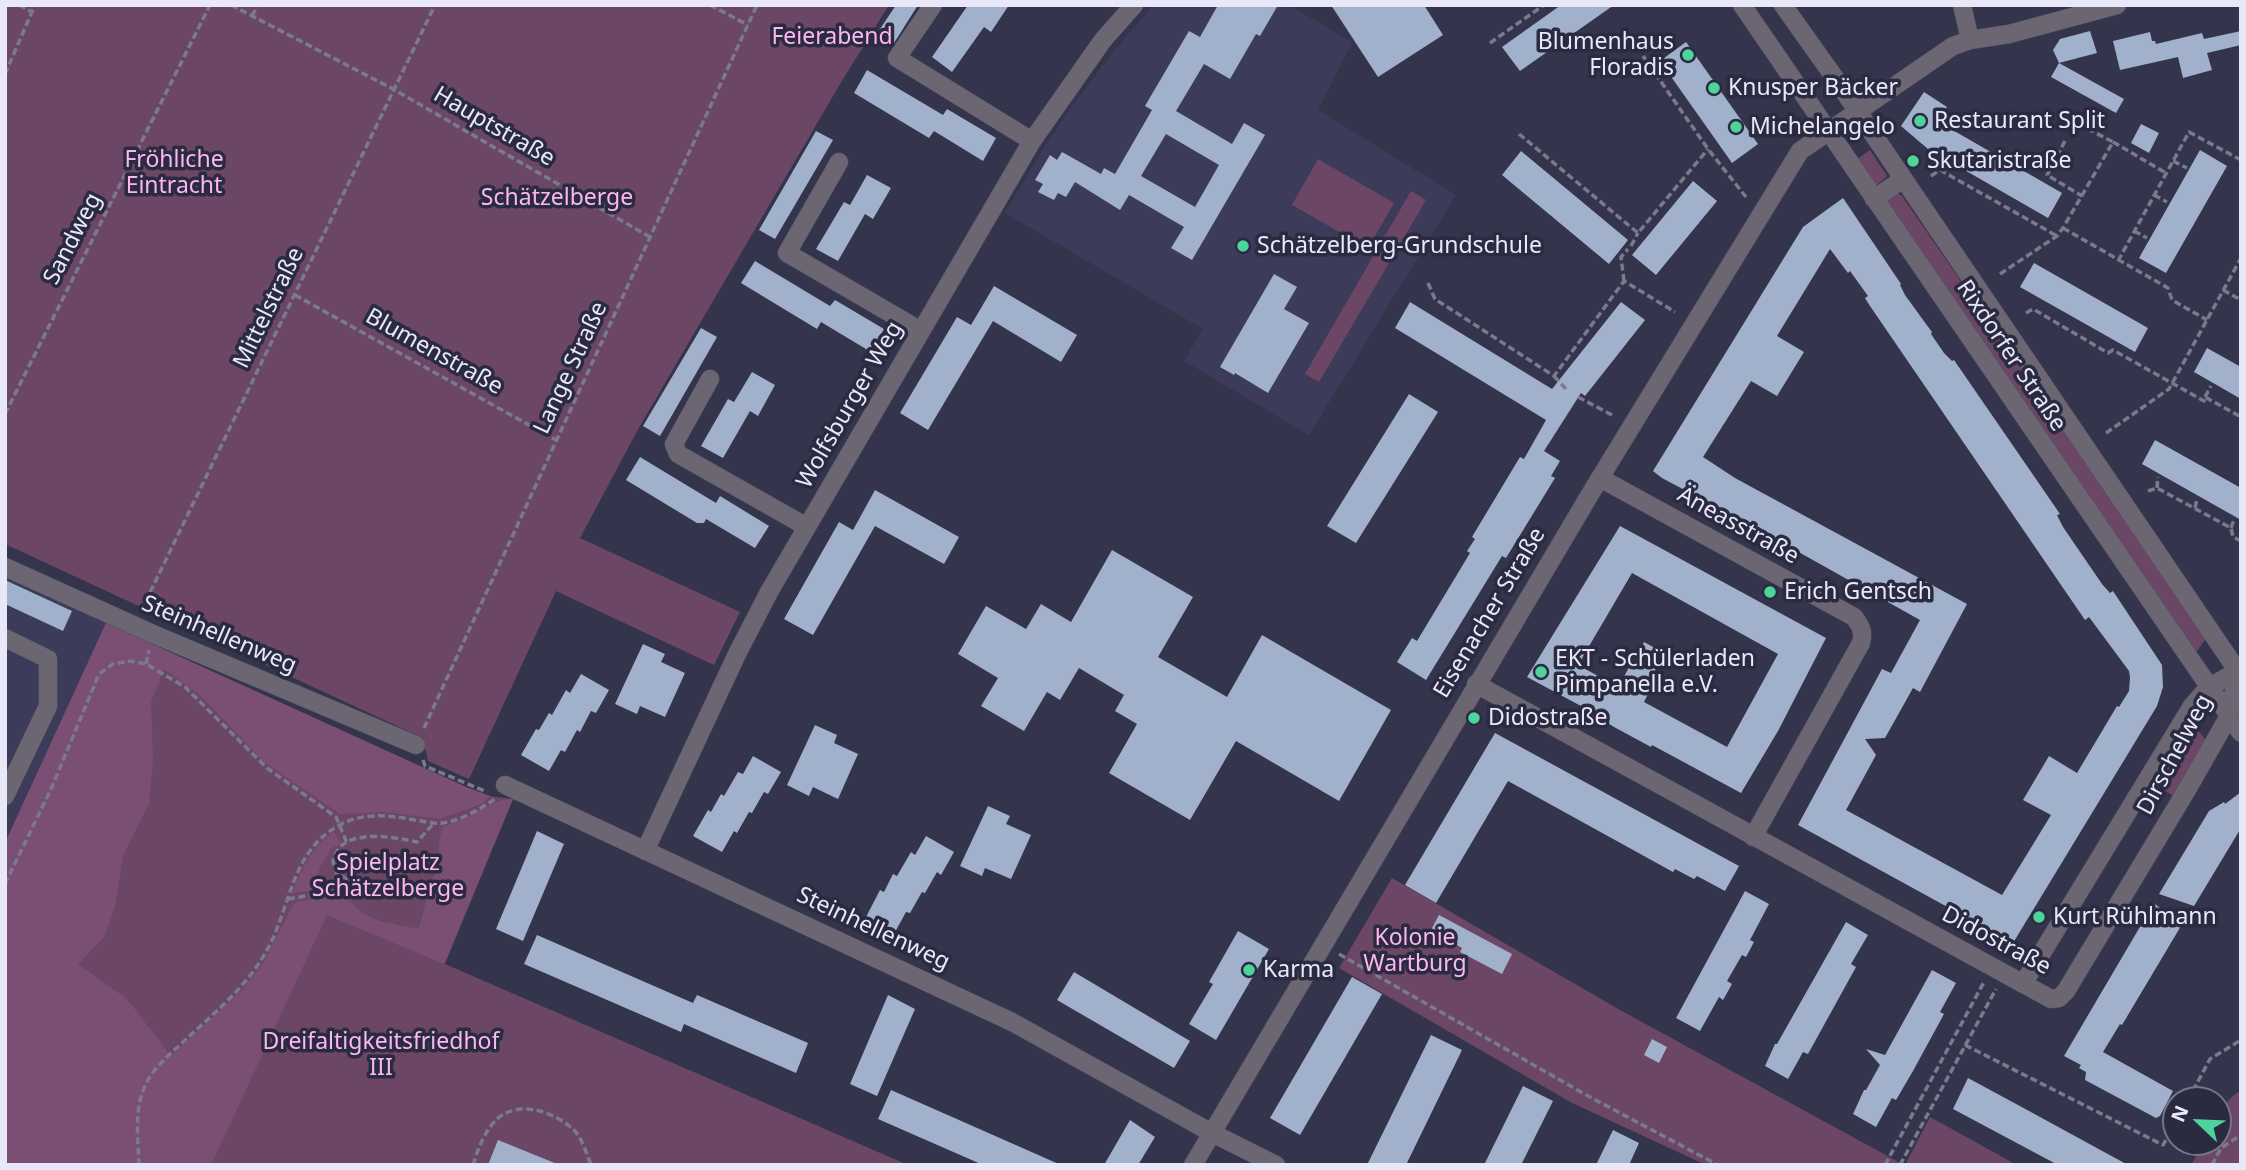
<!DOCTYPE html>
<html>
<head>
<meta charset="utf-8">
<style>
	body { margin:0 }
	#map { position:relative; width:2246px; height:1170px; overflow:hidden; background:#34344c; font-family:"Noto Sans",sans-serif }
	canvas { display:block }
	.frame { position:absolute; inset:0; border:7px solid #e8e8f8; pointer-events:none }
	.north { position:absolute; left:2162px; top:1086px; width:70px; height:70px; box-sizing:border-box; background:#2a2a41; border:2px solid #76768a; border-radius:50%; rotate:293deg; font-size:19px; font-weight:700; line-height:28px; text-align:center; color:#e8e8f8 }
	.north::after { content:''; display:block; margin:auto; width:24px; height:32px; background:#4ed39a; clip-path:polygon(50% 0,100% 100%,50% 72%,0 100%) }
</style>
</head>
<body>
<div id="map">
<canvas width="2246" height="1170"></canvas>
<div class="frame"></div>
<div class="north">N</div>
</div>
<script>
const ctx = document.querySelector('canvas').getContext('2d');
ctx.lineJoin = 'round';
function fillPath(path, color) { ctx.fillStyle = color; ctx.fill(path, 'evenodd'); }
function trace(path, color, width, dash) { ctx.strokeStyle = color; ctx.lineWidth = width; ctx.lineCap = dash ? 'butt' : 'round'; ctx.setLineDash(dash || []); ctx.stroke(path); }
function label(font, color, halo, rows, align = 'center') {
  ctx.font = font + ' "Noto Sans",sans-serif'; ctx.lineWidth = 7; ctx.setLineDash([]); ctx.textBaseline = 'middle'; ctx.strokeStyle = halo; ctx.fillStyle = color; for (const [text, x, y, turn = 0] of rows) {
    ctx.save(); ctx.translate(x, y); ctx.rotate((+turn || 0) * Math.PI / 180); ctx.textAlign = isNaN(turn) ? turn : align; if (halo) ctx.strokeText(text, 0, 0); ctx.fillText(text, 0, 0); ctx.restore();
  }
}
fillPath(new Path2D(`
	M 1153,5 L 1289,5 L 1352,42 L 1318,110 L 1456,195 L 1309,435 L 1184,361 L 1203,329 L 1005,213 L 1046,144 L 1081,94 L 1115,50 Z
	M 5,576 L 106,623 L 5,843 Z`), '#3c3c5a');
fillPath(new Path2D(`
	M 5,5 L 889,5 L 843,79 L 641,424 L 580,538 L 740,612 L 714,665 L 556,591 L 469,779 L 428,761 L 423,738 L 5,544 Z
	M 1870,150 L 1887,176 L 1877,185 L 1872,184 L 1856,160 Z
	M 1318,159 L 1394,203 L 1368,248 L 1292,205 Z
	M 1411,191 L 1426,200 L 1319,382 L 1305,374 Z
	M 1897,193 L 1902,196 L 2207,637 L 2194,655 L 1886,199 Z
	M 106,623 L 466,787 L 490,796 L 513,799 L 445,964 L 908,1165 L 5,1165 L 5,843 Z
	M 2193,723 L 2207,742 L 2174,796 L 2155,785 Z
	M 1392,878 L 1620,1010 L 1904,1165 L 1706,1165 L 1572,1103 L 1339,968 Z
	M 2241,1090 L 2241,1165 L 2191,1165 L 2204,1142 L 2218,1142 C 2218,1119 2220,1104 2241,1090 Z
	M 1930,1117 L 2017,1165 L 1905,1165 Z`), '#6c4765');
fillPath(new Path2D(`
	M 106,623 L 466,787 L 490,796 L 481,804 L 440,819 L 384,812 L 340,814 L 264,762 L 201,696 L 164,669 L 151,702 L 153,758 L 149,804 L 123,855 L 115,907 L 104,937 L 78,964 L 127,999 L 171,1056 L 243,989 L 264,962 L 293,905 L 297,902 L 345,893 C 362,923 388,922 419,929 L 430,887 L 438,866 L 439,841 L 443,826 C 466,822 493,797 513,799 L 444,964 L 327,915 L 211,1165 L 5,1165 L 5,843 Z
	M 334,832 L 341,844 L 332,848 L 320,867 L 314,890 L 292,893 C 302,869 312,846 334,832 Z`), '#7b4f73');
fillPath(new Path2D(`
	M 896,5 L 918,5 L 894,43 L 878,32 Z
	M 968,5 L 1009,5 L 991,32 L 984,27 L 952,72 L 932,57 Z
	M 1218,5 L 1278,5 L 1260,36 L 1256,34 L 1230,79 L 1204,64 L 1176,111 L 1232,144 L 1244,123 L 1265,135 L 1192,260 L 1171,248 L 1184,227 L 1129,195 L 1120,210 L 1075,182 L 1066,197 L 1058,193 L 1054,200 L 1038,192 L 1043,184 L 1035,180 L 1050,155 L 1057,160 L 1062,152 L 1101,174 L 1104,168 L 1115,174 L 1152,110 L 1145,106 L 1189,31 L 1200,37 ZM 1166,134 L 1219,165 L 1195,207 L 1141,176 Z
	M 1331,5 L 1424,5 L 1443,35 L 1378,77 Z
	M 1561,5 L 1614,5 L 1520,71 L 1502,47 Z
	M 2090,31 L 2097,53 L 2059,63 L 2124,99 L 2116,113 L 2051,77 L 2059,63 L 2053,50 L 2060,39 Z
	M 2241,31 L 2241,45 L 2207,53 L 2212,70 L 2183,78 L 2178,57 L 2120,70 L 2113,41 L 2150,32 L 2152,41 L 2155,41 L 2156,44 L 2202,33 L 2204,39 Z
	M 1686,42 L 1758,144 L 1732,163 L 1660,61 Z
	M 867,70 L 943,115 L 947,109 L 996,138 L 983,161 L 934,131 L 929,138 L 854,93 Z
	M 1924,92 L 1947,107 L 1937,121 L 2062,193 L 2048,218 L 1928,149 L 1901,126 Z
	M 2141,124 L 2159,133 L 2149,153 L 2131,143 Z
	M 816,131 L 833,140 L 775,239 L 759,230 Z
	M 2200,150 L 2227,166 L 2166,273 L 2139,258 Z
	M 1521,151 L 1628,240 L 1609,264 L 1502,175 Z
	M 867,175 L 891,188 L 873,219 L 865,214 L 838,261 L 816,249 L 844,202 L 850,205 Z
	M 1693,181 L 1717,201 L 1656,275 L 1632,255 Z
	M 1843,198 L 1901,284 L 1900,285 L 1905,295 L 1926,324 L 1932,332 L 1931,334 L 1944,353 L 1952,361 L 1954,360 L 2060,514 L 2057,515 L 2063,527 L 2102,584 L 2110,593 L 2113,591 L 2162,665 L 2163,687 L 2157,706 L 2013,943 L 1798,825 L 1882,669 L 1891,673 L 1920,620 L 1695,494 L 1694,495 L 1662,478 L 1653,471 L 1803,227 ZM 1830,249 L 1848,273 L 1850,271 L 1868,296 L 1865,298 L 1870,306 L 2085,620 L 2089,617 L 2129,671 L 2130,677 L 2129,691 L 2119,707 L 2117,706 L 2077,773 L 2049,756 L 2023,800 L 2051,815 L 2002,895 L 1846,810 L 1876,755 L 1865,739 L 1885,738 L 1913,688 L 1920,692 L 1967,604 L 1735,478 L 1703,457 L 1751,381 L 1777,396 L 1804,352 L 1777,336 Z
	M 755,261 L 830,306 L 835,300 L 884,329 L 871,352 L 821,322 L 817,329 L 741,283 Z
	M 2034,263 L 2148,328 L 2135,352 L 2020,287 Z
	M 1274,274 L 1297,287 L 1284,309 L 1309,323 L 1268,393 L 1235,373 L 1234,375 L 1220,367 Z
	M 994,286 L 1077,335 L 1061,362 L 993,321 L 928,430 L 900,413 L 957,317 L 971,325 Z
	M 1410,302 L 1552,389 L 1621,302 L 1645,320 L 1585,396 L 1581,393 L 1544,451 L 1560,461 L 1551,476 L 1555,478 L 1506,558 L 1502,556 L 1426,680 L 1397,662 L 1412,638 L 1417,641 L 1470,553 L 1467,551 L 1475,539 L 1472,537 L 1520,457 L 1524,459 L 1546,420 L 1395,328 Z
	M 701,328 L 717,337 L 660,436 L 643,426 Z
	M 2207,348 L 2241,367 L 2241,399 L 2194,372 Z
	M 752,372 L 775,385 L 758,416 L 750,411 L 723,458 L 701,446 L 728,399 L 734,402 Z
	M 1409,394 L 1438,412 L 1356,543 L 1327,526 Z
	M 2155,440 L 2241,488 L 2241,520 L 2142,464 Z
	M 640,457 L 716,503 L 720,496 L 769,526 L 755,548 L 706,519 L 704,523 L 697,523 L 626,480 Z
	M 875,490 L 959,537 L 944,564 L 875,526 L 813,635 L 784,619 L 839,522 L 853,530 Z
	M 1620,526 L 1826,638 L 1778,731 L 1741,793 L 1652,745 L 1651,747 L 1614,727 L 1606,722 L 1607,720 L 1527,677 ZM 1632,573 L 1778,654 L 1727,747 L 1644,702 L 1648,694 L 1644,692 L 1664,653 L 1644,642 L 1634,666 L 1631,664 L 1618,687 L 1578,665 Z
	M 1112,550 L 1193,597 L 1158,657 L 1227,697 L 1262,635 L 1391,710 L 1339,801 L 1236,741 L 1190,820 L 1109,773 L 1137,724 L 1115,711 L 1124,695 L 1079,668 L 1060,700 L 1047,692 L 1024,731 L 981,706 L 998,678 L 958,654 L 986,606 L 1026,629 L 1041,604 L 1071,622 Z
	M 5,580 L 72,611 L 63,631 L 5,604 Z
	M 643,644 L 665,654 L 661,662 L 685,673 L 665,717 L 640,706 L 637,714 L 615,704 Z
	M 581,674 L 609,690 L 596,713 L 591,711 L 580,732 L 577,730 L 565,752 L 561,750 L 549,771 L 521,755 L 536,729 L 539,730 L 549,713 L 552,715 L 566,690 L 570,693 Z
	M 815,725 L 837,735 L 834,743 L 858,754 L 838,799 L 813,787 L 809,796 L 787,785 Z
	M 1495,733 L 1739,866 L 1725,891 L 1697,876 L 1694,879 L 1675,869 L 1673,872 L 1508,781 L 1436,903 L 1405,885 Z
	M 753,756 L 781,772 L 768,794 L 764,792 L 752,813 L 749,812 L 737,833 L 734,831 L 722,852 L 693,836 L 708,810 L 711,812 L 721,794 L 724,796 L 738,772 L 743,774 Z
	M 2241,792 L 2241,828 L 2194,906 L 2159,894 L 2209,811 L 2224,802 L 2225,804 Z
	M 988,806 L 1010,816 L 1006,824 L 1031,835 L 1011,879 L 985,868 L 982,876 L 960,866 Z
	M 537,831 L 564,844 L 523,941 L 496,929 Z
	M 926,836 L 954,852 L 941,875 L 937,872 L 925,893 L 922,892 L 910,913 L 906,912 L 895,932 L 866,917 L 880,890 L 884,892 L 893,874 L 897,876 L 911,852 L 915,855 Z
	M 1745,891 L 1769,904 L 1750,940 L 1754,942 L 1746,957 L 1742,955 L 1727,981 L 1732,984 L 1723,1000 L 1719,997 L 1700,1031 L 1676,1018 Z
	M 2154,903 L 2181,926 L 2122,1025 L 2120,1024 L 2103,1052 L 2173,1091 L 2160,1116 L 2156,1118 L 2085,1080 L 2086,1072 L 2079,1068 L 2081,1065 L 2064,1056 Z
	M 1439,915 L 1512,954 L 1502,974 L 1460,952 L 1462,948 L 1431,930 Z
	M 1846,922 L 1868,935 L 1851,964 L 1856,967 L 1808,1054 L 1803,1052 L 1788,1079 L 1765,1066 L 1775,1044 L 1777,1044 Z
	M 1238,931 L 1269,949 L 1216,1040 L 1189,1024 L 1213,984 L 1209,982 Z
	M 537,935 L 693,1003 L 697,995 L 808,1043 L 796,1073 L 684,1024 L 681,1032 L 524,964 Z
	M 1932,970 L 1956,983 L 1940,1012 L 1944,1014 L 1913,1071 L 1896,1100 L 1892,1098 L 1876,1127 L 1853,1114 L 1864,1090 L 1866,1090 L 1880,1065 L 1866,1049 L 1885,1055 Z
	M 1074,972 L 1190,1041 L 1174,1068 L 1057,1000 Z
	M 1352,977 L 1382,994 L 1300,1135 L 1270,1118 Z
	M 888,995 L 915,1009 L 877,1096 L 850,1084 Z
	M 1431,1035 L 1462,1050 L 1406,1165 L 1367,1165 Z
	M 1652,1039 L 1667,1047 L 1659,1063 L 1644,1055 Z
	M 1968,1078 L 2018,1105 L 2128,1165 L 2058,1165 L 1953,1109 Z
	M 1523,1086 L 1553,1101 L 1521,1165 L 1484,1165 Z
	M 891,1090 L 1061,1165 L 983,1165 L 878,1119 Z
	M 1130,1120 L 1155,1137 L 1138,1165 L 1104,1165 Z
	M 1613,1130 L 1639,1143 L 1629,1165 L 1596,1165 Z
	M 498,1140 L 557,1164 L 557,1165 L 488,1165 Z`), '#a1b1cc');
const minor = new Path2D(`
	M 933,5 L 897,58 L 1032,141
	M 1742,5 L 2241,733
	M 1783,5 L 1837,81 L 2241,676
	M 1962,5 L 1970,40
	M 839,162 L 787,253 L 921,331
	M 1874,199 L 1903,179
	M 710,379 L 674,444 L 678,454 L 807,527
	M 1600,478 L 1854,617 C 1861,626 1864,632 1861,643 L 1753,837
	M 5,567 L 153,634 L 416,745
	M 5,638 L 48,659 L 48,706 L 5,796
	M 1476,684 L 2051,999 L 2059,998 L 2066,991 L 2188,788 L 2229,716 L 2238,672
	M 505,785 L 1012,1022 L 1212,1133 L 1276,1165
	M 645,851 L 737,654 L 769,592 L 1032,141 L 1103,40 L 1134,5
	M 2023,984 L 2192,706 L 2208,688 L 2241,669
	M 1193,1165 L 1592,491 L 1800,151 L 1953,46 L 1970,40 L 2009,34 L 2117,5`);
trace(minor, '#515168', 19);
trace(new Path2D(`
	M 19,5 L 32,12
	M 231,5 L 393,89 L 650,237
	M 710,5 L 748,25
	M 252,16 L 258,5
	M 1490,43 L 1544,5
	M 1643,56 L 1708,149 L 1746,197
	M 5,74 L 35,5
	M 1519,134 L 1638,233 L 1708,149
	M 2065,141 L 2047,175 L 2082,196
	M 2113,142 L 2166,173
	M 2173,161 L 2187,168
	M 1931,176 L 1940,170 L 2057,236
	M 2154,195 L 2167,202
	M 2063,228 L 2168,288 L 2172,300 L 2207,320
	M 2134,231 L 2147,238
	M 1631,246 L 1638,233
	M 2118,261 L 2189,132 L 2241,160
	M 2000,274 L 2057,236 L 2063,228 L 2113,142 L 2090,130
	M 1624,281 L 1621,257 L 1628,249
	M 1428,283 L 1435,299 L 1554,376 L 1624,281 L 1675,312
	M 2223,290 L 2241,300
	M 295,295 L 556,440
	M 2026,313 L 2033,309 L 2108,353 L 2113,350 L 2204,401 L 2205,397 L 2241,417
	M 1554,376 L 1566,389
	M 1578,397 L 1612,415
	M 2205,397 L 2211,386
	M 5,414 L 210,5
	M 2106,433 L 2169,389 L 2241,258
	M 2157,488 L 2158,477
	M 2148,491 L 2157,488 L 2231,528 L 2233,537 L 2241,541
	M 2195,508 L 2197,499
	M 2231,528 L 2234,520
	M 141,611 L 435,5
	M 146,664 L 149,650
	M 424,728 L 757,5
	M 423,760 L 425,766 L 487,792
	M 5,884 L 52,787 L 99,674 L 113,664 L 130,661 L 146,664 L 185,687 L 267,768 L 336,817 L 347,843
	M 366,889 L 337,874 L 333,862 C 339,826 393,837 417,842 L 434,823
	M 288,899 L 346,889 L 353,884
	M 1339,954 L 1588,1096 L 1718,1165
	M 1965,1045 L 2163,1145 L 2176,1122
	M 2188,1100 L 2210,1059 L 2241,1040
	M 139,1165 C 138,1140 134,1109 145,1086 C 153,1068 169,1055 183,1042 C 211,1016 243,990 263,957 C 291,913 288,854 338,826 C 362,812 388,815 415,820 C 424,821 433,824 442,823 C 460,821 480,809 495,799
	M 473,1165 C 478,1149 484,1133 495,1121 C 517,1098 555,1112 574,1130 C 582,1138 587,1155 591,1165
	M 1885,1165 L 1984,982
	M 1900,1165 L 1996,989
	M 2212,1165 L 2221,1148 L 2241,1135`), '#7a7a8f', 3.5, [7, 3.5]);
trace(minor, '#6c6672', 18);
for (const [x, y, r, color] of [
	[1688,55,7,"#4ed39a"],
	[1714,88,7,"#4ed39a"],
	[1920,121,7,"#4ed39a"],
	[1736,127,7,"#4ed39a"],
	[1913,161,7,"#4ed39a"],
	[1243,246,7,"#4ed39a"],
	[1770,592,7,"#4ed39a"],
	[1541,672,7,"#4ed39a"],
	[1474,718,7,"#4ed39a"],
	[2039,917,7,"#4ed39a"],
	[1249,970,7,"#4ed39a"]
]) { const dot = new Path2D(); dot.arc(x, y, r, 0, 2 * Math.PI); ctx.fillStyle = color; ctx.fill(dot); trace(dot, '#2a2a41', 2.5); }
label('23px', '#fdb7f0', '#2a2a41', [
	["Feierabend",832,37],
	["Fröhliche",174,160],
	["Eintracht",174,186],
	["Schätzelberge",557,198],
	["Spielplatz",388,863],
	["Schätzelberge",388,889],
	["Kolonie",1415,938],
	["Wartburg",1415,964],
	["Dreifaltigkeitsfriedhof",381,1042],
	["III",381,1068]
]);
label('23px', '#e8e8f8', '#2a2a41', [
	["Blumenhaus",1674,42,"right"],
	["Floradis",1674,68,"right"],
	["Knusper Bäcker",1728,88],
	["Restaurant Split",1934,121],
	["Michelangelo",1750,127],
	["Skutaristraße",1927,161],
	["Schätzelberg-Grundschule",1257,246],
	["Erich Gentsch",1784,592],
	["EKT - Schülerladen",1555,659],
	["Pimpanella e.V.",1555,685],
	["Didostraße",1488,718],
	["Kurt Rühlmann",2053,917],
	["Karma",1263,970]
], 'left');
label('23px', '#e8e8f8', '#2a2a41', [
	["Hauptstraße",494,127,30],
	["Sandweg",73,239,-63],
	["Mittelstraße",269,308,-64],
	["Blumenstraße",434,352,29],
	["Rixdorfer Straße",2011,356,56],
	["Lange Straße",571,368,-65],
	["Wolfsburger Weg",850,405,-60],
	["Äneasstraße",1738,526,29],
	["Eisenacher Straße",1490,613,-59],
	["Steinhellenweg",219,635,23],
	["Dirschelweg",2175,755,-62],
	["Steinhellenweg",873,929,25],
	["Didostraße",1996,941,28]
]);
</script>
</body>
</html>
